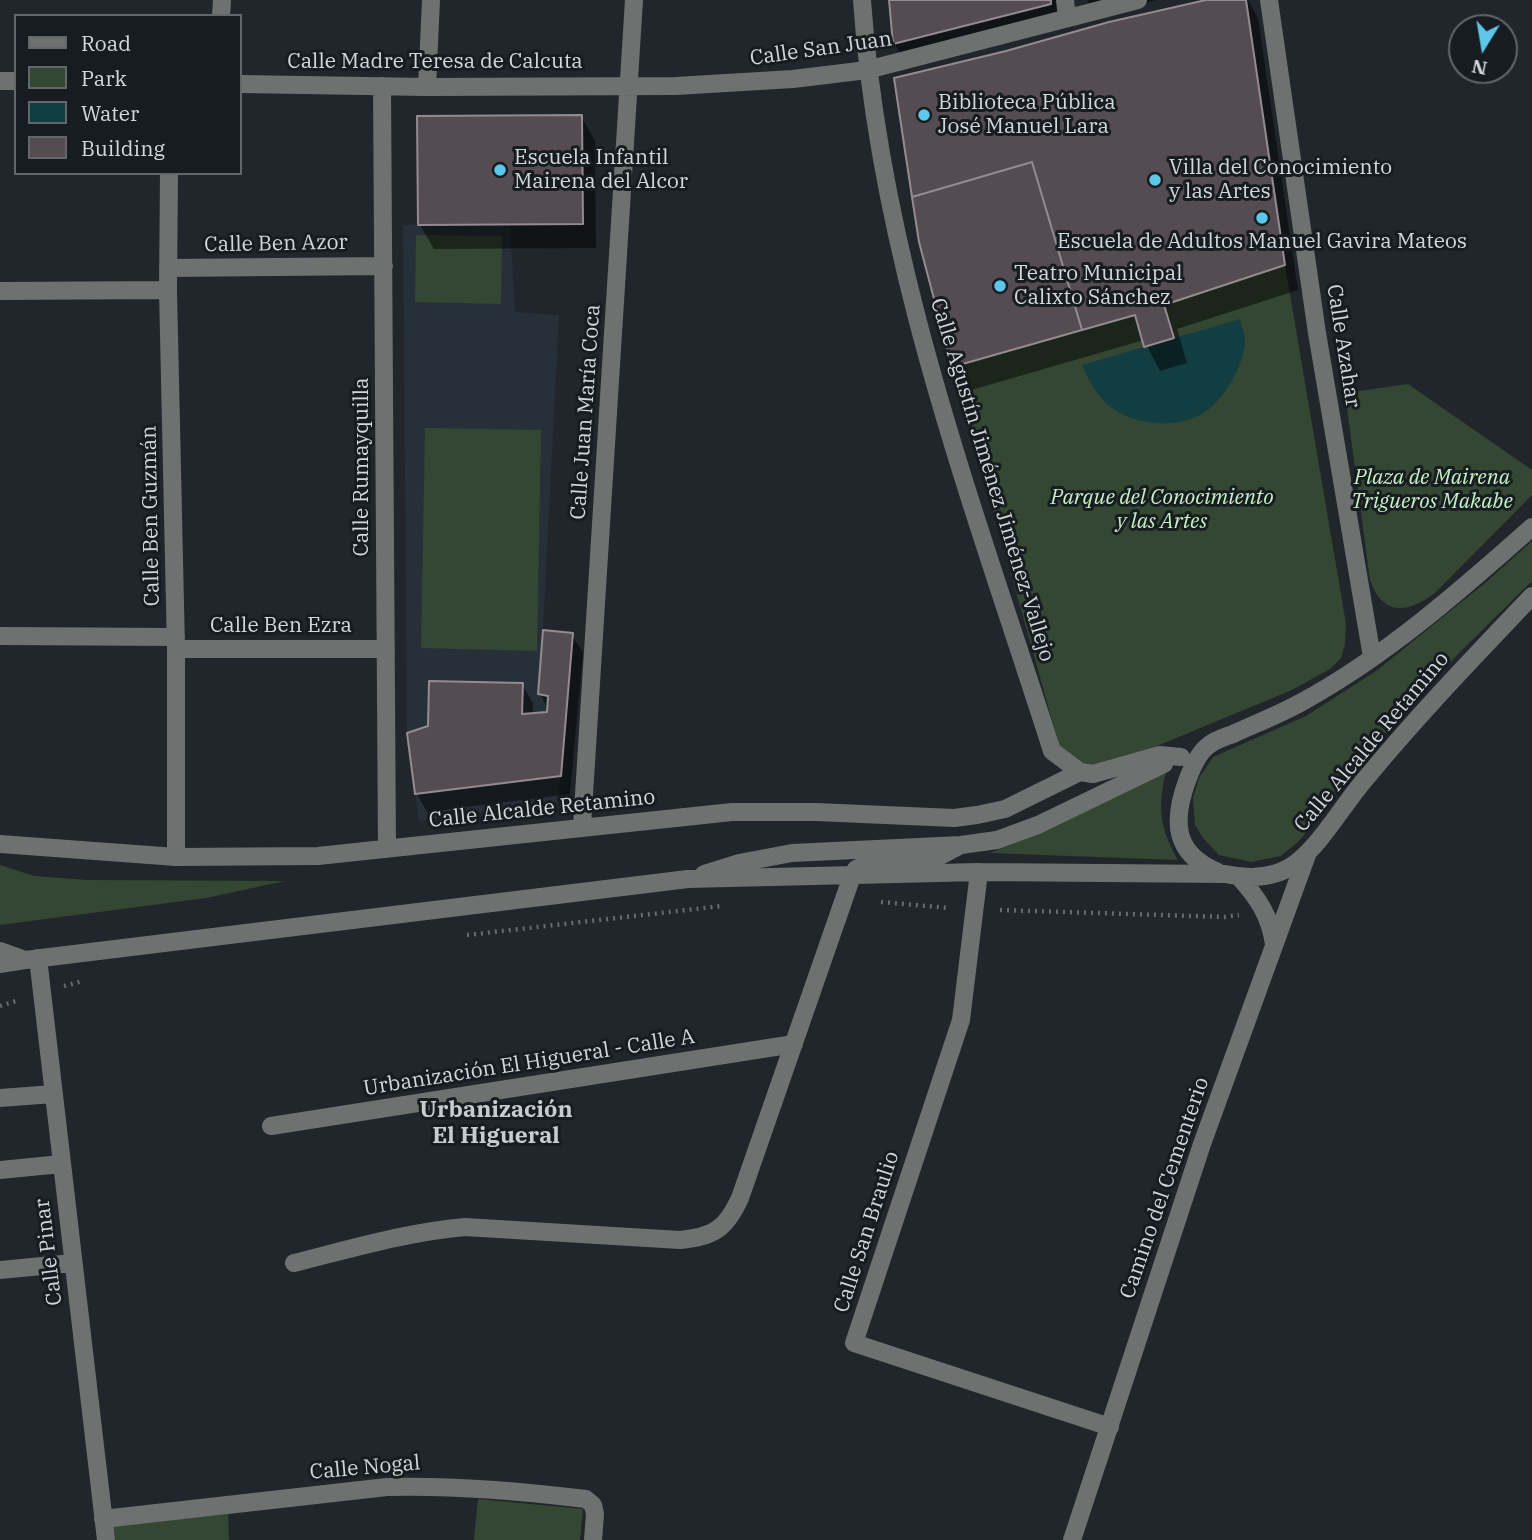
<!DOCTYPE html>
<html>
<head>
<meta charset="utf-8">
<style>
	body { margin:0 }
	#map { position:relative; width:1532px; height:1540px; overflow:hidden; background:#20262b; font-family:"IBM Plex Serif",serif }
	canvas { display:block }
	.legend { position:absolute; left:14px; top:14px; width:228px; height:161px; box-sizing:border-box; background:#171c21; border:2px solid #62676b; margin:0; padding:9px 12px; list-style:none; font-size:21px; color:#d3d7da }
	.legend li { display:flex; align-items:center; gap:14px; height:35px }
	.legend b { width:35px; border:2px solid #62676b }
	.north { position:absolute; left:1448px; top:14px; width:70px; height:70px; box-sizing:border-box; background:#171c21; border:2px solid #62676b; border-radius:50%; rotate:191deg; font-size:19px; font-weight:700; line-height:28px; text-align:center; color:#d3d7da }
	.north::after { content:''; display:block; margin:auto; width:24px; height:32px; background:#5cc7e8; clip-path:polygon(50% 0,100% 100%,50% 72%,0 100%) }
</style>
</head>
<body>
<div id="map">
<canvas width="1532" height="1540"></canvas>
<ul class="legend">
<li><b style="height:9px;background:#6d716f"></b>Road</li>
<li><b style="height:19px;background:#344732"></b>Park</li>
<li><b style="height:19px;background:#123e42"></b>Water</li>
<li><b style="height:19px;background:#544c50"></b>Building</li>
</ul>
<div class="north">N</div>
</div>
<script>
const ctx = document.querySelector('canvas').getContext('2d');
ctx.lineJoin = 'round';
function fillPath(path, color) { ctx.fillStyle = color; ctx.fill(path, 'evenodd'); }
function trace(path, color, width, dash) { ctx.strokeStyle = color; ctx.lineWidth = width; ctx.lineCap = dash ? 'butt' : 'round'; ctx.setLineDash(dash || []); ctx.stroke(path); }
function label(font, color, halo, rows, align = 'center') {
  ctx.font = font + ' "IBM Plex Serif",serif'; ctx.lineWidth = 6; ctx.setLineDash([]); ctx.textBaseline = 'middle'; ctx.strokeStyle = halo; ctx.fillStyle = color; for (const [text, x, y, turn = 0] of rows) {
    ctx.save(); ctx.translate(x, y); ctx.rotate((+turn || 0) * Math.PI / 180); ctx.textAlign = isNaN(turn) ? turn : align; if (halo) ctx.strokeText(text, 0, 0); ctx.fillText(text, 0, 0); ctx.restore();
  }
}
fillPath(new Path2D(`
	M 510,224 L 515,312 L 559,315 L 543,629 L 573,633 L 558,802 L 419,821 L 407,733 L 403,225 Z`), '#273039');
fillPath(new Path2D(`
	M 416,235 L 502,236 L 501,304 L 415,302 Z
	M 1285,265 L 1346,624 L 1345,644 L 1341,658 L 1330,669 L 1292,690 L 1128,758 C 1096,767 1082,772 1059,745 L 953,367 L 1135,315 L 1144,347 L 1173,338 L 1164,305 Z
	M 1408,384 L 1532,470 L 1532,495 L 1435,593 C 1408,613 1383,617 1370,580 L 1345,393 Z
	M 425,428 L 541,430 L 537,651 L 421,648 Z
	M 1532,541 L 1532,581 L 1459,653 L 1377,742 L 1300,840 L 1281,856 L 1251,862 L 1219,855 L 1203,838 L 1195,825 L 1193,798 L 1199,778 L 1213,757 L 1306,716 L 1376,671 L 1485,583 Z
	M 1166,772 C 1157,807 1160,829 1178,860 L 990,853 L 1041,833 Z
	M 0,865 L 34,876 L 87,880 L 285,881 L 206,898 L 0,925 Z
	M 478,1499 L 583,1509 L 580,1540 L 474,1540 Z
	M 228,1514 L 229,1540 L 115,1540 L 112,1526 Z`), '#344732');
fillPath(new Path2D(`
	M 1240,319 C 1241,325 1245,333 1245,340 C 1245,365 1222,404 1200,415 C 1172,429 1132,425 1108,405 C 1096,394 1088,380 1082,365 Z`), '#123e42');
fillPath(new Path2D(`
	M 890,0 L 1062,0 L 1065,28 L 908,68 L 894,43 Z
	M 1087,0 L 1156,0 L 1097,17 Z
	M 1214,0 L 1248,0 L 1258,18 L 1298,290 L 1177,329 L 1187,363 L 1160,371 L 1144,340 L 968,391 L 954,366 L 921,241 L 906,160 L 896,80 Z
	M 581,116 L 595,141 L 596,248 L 434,249 L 420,225 Z
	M 572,635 L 583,653 L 570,794 L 427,812 L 417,794 L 409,734 L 429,727 L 522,684 L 533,703 L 533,715 L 549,713 L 540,693 Z`), '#0007');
const building = new Path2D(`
	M 889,0 L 1051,0 L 1051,4 L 893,44 Z
	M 1206,0 L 1246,0 L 1285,265 L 1164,305 L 1174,338 L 1144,347 L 1135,315 L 1082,330 L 1032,162 L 912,197 L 894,78 L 1006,51 L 1109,22 Z
	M 582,115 L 583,224 L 418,225 L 417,116 Z
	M 1032,162 L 1082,330 L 952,367 L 919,242 L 912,197 Z
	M 543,630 L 573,633 L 561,776 L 415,794 L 407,733 L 428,726 L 429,681 L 523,683 L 522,714 L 547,712 L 548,696 L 538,694 Z`);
fillPath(building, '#544c50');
trace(building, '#948b90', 2);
trace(new Path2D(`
	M 881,902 L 949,908
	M 1000,910 L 1224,917 L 1239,915
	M 467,935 L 722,906
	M 64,986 L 83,981
	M 0,1006 L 19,1000`), '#666b6f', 4.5, [2, 5]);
trace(new Path2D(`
	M 862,0 C 880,261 973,504 1052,751 L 1080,772 L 1093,774 L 1160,755 L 1181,757
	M 1065,0 L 1067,18
	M 1269,0 L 1317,333 L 1372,657
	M 221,16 L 222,0
	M 0,81 L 16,81
	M 240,84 L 427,87 L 676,86 L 793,79 L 867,70 L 1138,0
	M 382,86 L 387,849
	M 427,87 L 431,0
	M 169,173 L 168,290 L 176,649 L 176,857
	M 168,268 L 384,266
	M 0,291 L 168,290
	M 0,636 L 176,637
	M 176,649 L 386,649
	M 582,826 L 634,0
	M 0,844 L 176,857 L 318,856 L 732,812 L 816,812 L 954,818 L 977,815 L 1005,809 L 1080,772
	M 979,872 L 961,1020 L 854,1343 L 1110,1427
	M 1218,872 C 1174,854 1172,822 1187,781 C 1191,770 1199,752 1209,745 C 1215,740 1225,737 1233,734 C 1255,724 1278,715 1300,703 C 1385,657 1460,591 1532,527
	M 704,874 L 739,863 L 792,853 L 961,845 L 997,840 L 1038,825 L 1164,764
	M 1239,877 C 1258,898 1270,916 1274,944
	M 0,951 L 25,960 L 0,964
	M 38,958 L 106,1540
	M 25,960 L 688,879 L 979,872 L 1225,874 C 1249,879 1275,879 1296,863 C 1323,842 1344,803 1367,777 C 1419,714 1476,655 1532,596
	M 0,1098 L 53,1094
	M 271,1126 L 794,1044
	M 0,1170 L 61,1164
	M 294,1263 C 350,1249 407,1232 465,1227 L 680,1240 C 713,1237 726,1229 740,1198 L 852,876 L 856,869 L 864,865 L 934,859 L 961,845
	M 0,1270 L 73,1263
	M 103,1519 L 387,1487 C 454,1485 520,1491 586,1499 L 593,1505 L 595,1514 L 593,1540
	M 1072,1540 L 1202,1144 L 1307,855`), '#6d716f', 18);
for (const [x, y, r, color] of [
	[924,115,7,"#5cc7e8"],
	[500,170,7,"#5cc7e8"],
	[1155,180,7,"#5cc7e8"],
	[1262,218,7,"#5cc7e8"],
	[1000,286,7,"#5cc7e8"]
]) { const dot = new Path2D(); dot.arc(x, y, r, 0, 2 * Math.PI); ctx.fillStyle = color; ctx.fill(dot); trace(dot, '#171c21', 2.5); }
label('21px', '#d3d7da', '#171c21', [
	["Calle San Juan",821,49,-8],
	["Calle Madre Teresa de Calcuta",435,62],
	["Calle Ben Azor",276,244,-1],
	["Calle Azahar",1343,346,81],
	["Calle Juan María Coca",586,412,-86],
	["Calle Rumayquilla",362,467,-90],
	["Calle Agustín Jiménez Jiménez-Vallejo",992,480,73],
	["Calle Ben Guzmán",151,516,-91],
	["Calle Ben Ezra",281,626],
	["Calle Alcalde Retamino",1372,742,-50],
	["Calle Alcalde Retamino",542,809,-6],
	["Urbanización El Higueral - Calle A",529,1063,-9],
	["Camino del Cementerio",1165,1188,-71],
	["Calle San Braulio",867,1232,-72],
	["Calle Pinar",49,1252,-97],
	["Calle Nogal",365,1468,-5]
]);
label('21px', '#d3d7da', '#171c21', [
	["Biblioteca Pública",938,103],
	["José Manuel Lara",938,127],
	["Escuela Infantil",514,158],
	["Mairena del Alcor",514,182],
	["Villa del Conocimiento",1169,168],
	["y las Artes",1169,192],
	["Escuela de Adultos Manuel Gavira Mateos",1262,242,"center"],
	["Teatro Municipal",1014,274],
	["Calixto Sánchez",1014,298]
], 'left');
label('italic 21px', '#c7f2c3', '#171c21', [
	["Plaza de Mairena",1432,478],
	["Trigueros Makabe",1432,502],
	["Parque del Conocimiento",1162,498],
	["y las Artes",1162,522]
]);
label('bold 23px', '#c5ccd2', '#171c21', [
	["Urbanización",496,1110],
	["El Higueral",496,1136]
]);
</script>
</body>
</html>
